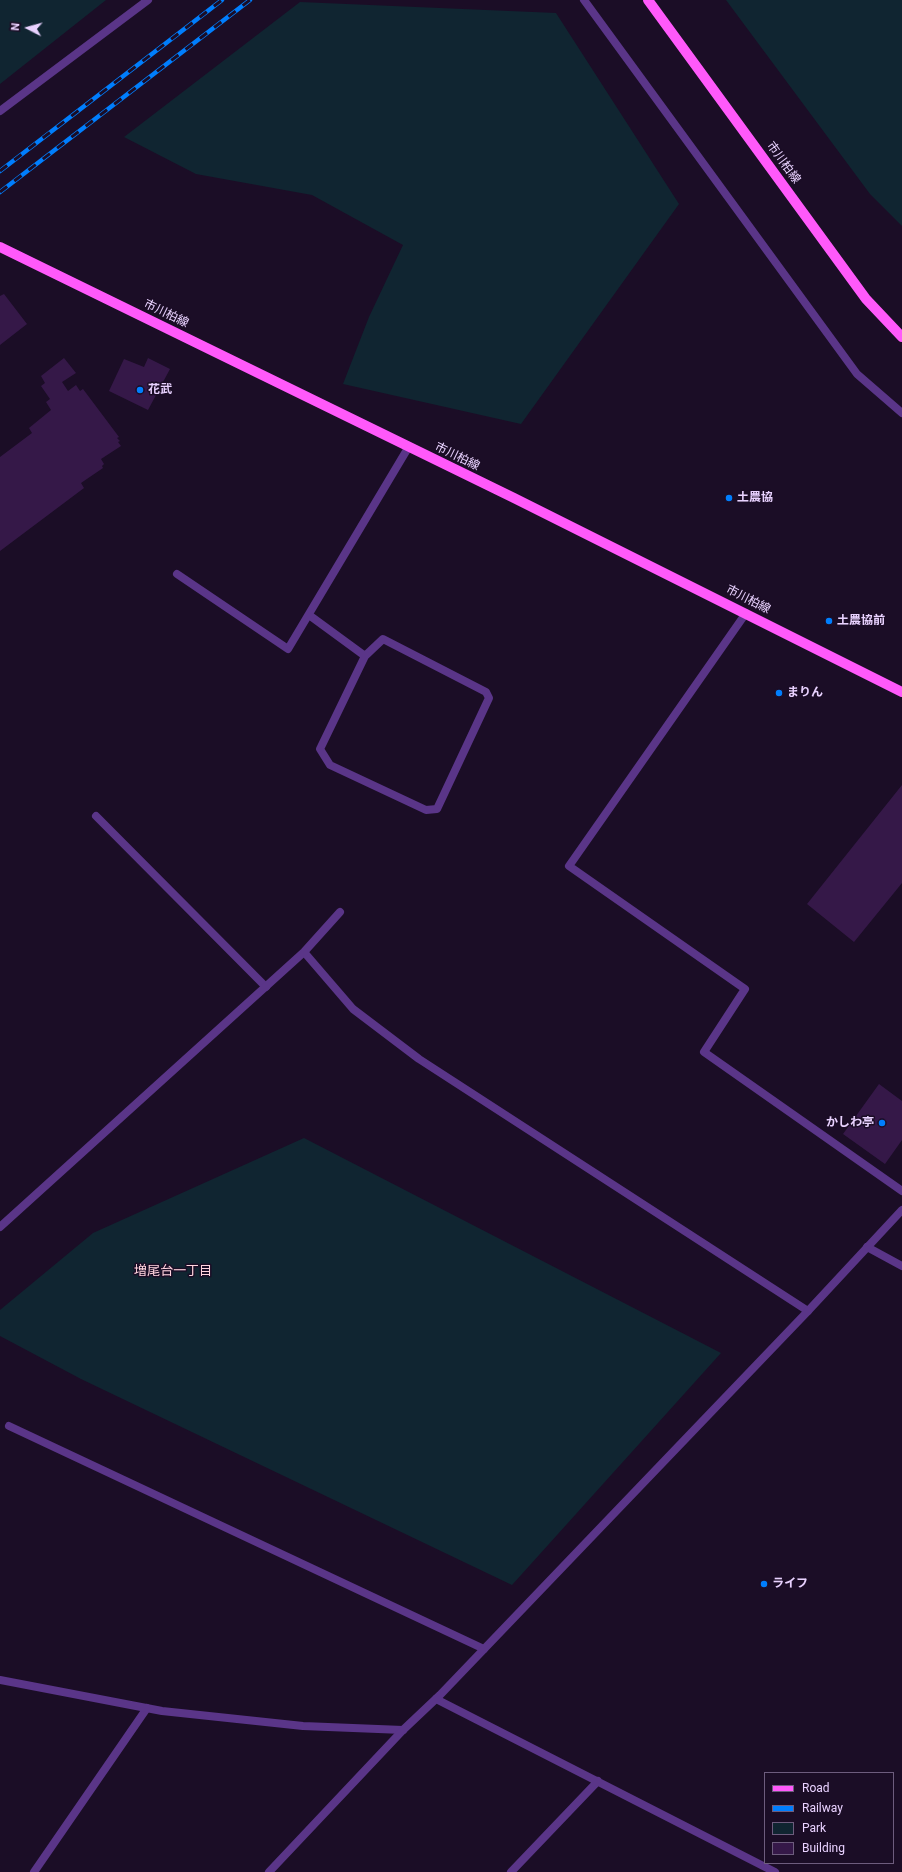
<!DOCTYPE html>
<html>
<head>
<meta charset="utf-8">
<style>
	body { margin:0 }
	#map { position:relative; width:902px; height:1872px; overflow:hidden; background:#1b0d26; font-family:Roboto,sans-serif }
	canvas { display:block }
	.legend { position:absolute; left:764px; top:1772px; width:130px; height:92px; box-sizing:border-box; background:#1b0d26; border:1px solid #6d5c7d; margin:0; padding:5px 7px; list-style:none; font-size:12px; color:#e9d2ff }
	.legend li { display:flex; align-items:center; gap:8px; height:20px }
	.legend b { width:20px; border:1px solid #6d5c7d }
	.north { position:absolute; left:8px; top:8px; width:40px; height:40px; -webkit-text-stroke:3px #1b0d26; paint-order:stroke; rotate:276deg; font-size:11px; font-weight:700; line-height:16px; text-align:center; color:#e9d2ff }
	.north::after { content:''; display:block; margin:auto; width:14px; height:18px; background:#e9d2ff; clip-path:polygon(50% 0,100% 100%,50% 72%,0 100%) }
</style>
</head>
<body>
<div id="map">
<canvas width="902" height="1872"></canvas>
<ul class="legend">
<li><b style="height:5px;background:#ff59fa"></b>Road</li>
<li><b style="height:5px;background:#007efd"></b>Railway</li>
<li><b style="height:11px;background:#102531"></b>Park</li>
<li><b style="height:11px;background:#351848"></b>Building</li>
</ul>
<div class="north">N</div>
</div>
<script>
const ctx = document.querySelector('canvas').getContext('2d');
ctx.lineJoin = 'round';
function fillPath(path, color) { ctx.fillStyle = color; ctx.fill(path, 'evenodd'); }
function trace(path, color, width, dash) { ctx.strokeStyle = color; ctx.lineWidth = width; ctx.lineCap = dash ? 'butt' : 'round'; ctx.setLineDash(dash || []); ctx.stroke(path); }
function label(font, color, halo, rows, align = 'center') {
  ctx.font = font + ' Roboto,"Noto Sans JP",sans-serif'; ctx.lineWidth = 3; ctx.setLineDash([]); ctx.textBaseline = 'middle'; ctx.strokeStyle = halo; ctx.fillStyle = color; for (const [text, x, y, turn = 0] of rows) {
    ctx.save(); ctx.translate(x, y); ctx.rotate((+turn || 0) * Math.PI / 180); ctx.textAlign = isNaN(turn) ? turn : align; if (halo) ctx.strokeText(text, 0, 0); ctx.fillText(text, 0, 0); ctx.restore();
  }
}
fillPath(new Path2D(`
	M 0,0 L 106,0 L 0,84 Z
	M 726,0 L 902,0 L 902,226 L 870,194 Z
	M 300,2 L 556,13 L 679,204 L 521,424 L 343,384 L 369,317 L 403,245 L 312,195 L 196,174 L 124,137 Z
	M 304,1138 L 721,1353 L 512,1585 L 81,1379 L 0,1336 L 0,1310 L 93,1233 Z`), '#102531');
fillPath(new Path2D(`
	M 4,294 L 27,324 L 0,345 L 0,296 Z
	M 64,358 L 76,373 L 62,382 L 68,391 L 76,385 L 80,391 L 83,389 L 119,437 L 117,438 L 120,441 L 118,442 L 121,446 L 101,459 L 104,464 L 102,466 L 103,468 L 81,483 L 84,488 L 0,551 L 0,457 L 32,433 L 29,428 L 51,410 L 46,402 L 50,399 L 41,386 L 45,383 L 41,376 Z
	M 148,358 L 170,369 L 148,410 L 109,391 L 124,359 L 144,367 Z
	M 902,785 L 902,883 L 854,942 L 807,904 Z
	M 879,1084 L 902,1101 L 902,1140 L 885,1164 L 843,1134 Z`), '#351848');
trace(new Path2D(`
	M 746,613 L 569,866 L 745,989 L 704,1052 L 902,1191
	M 96,816 L 266,987
	M 34,1872 L 147,1708`), '#5a3588', 8);
trace(new Path2D(`
	M 584,0 L 857,374 L 902,413
	M 0,111 L 148,0
	M 177,574 L 288,649 L 408,448
	M 309,615 L 365,656 L 383,639 L 486,692 L 489,698 L 437,809 L 426,810 L 330,765 L 320,749 L 365,656
	M 304,952 L 353,1009 L 419,1059 L 808,1311
	M 0,1227 L 304,952 L 340,912
	M 867,1247 L 902,1266
	M 9,1426 L 484,1649
	M 0,1680 L 162,1711 L 303,1726 L 403,1730
	M 436,1699 L 775,1872
	M 511,1872 L 598,1781`), '#5a3588', 8);
trace(new Path2D(`
	M 269,1872 L 403,1730 L 440,1695 L 808,1311 L 902,1210`), '#5a3588', 8);
trace(new Path2D(`
	M 648,0 L 866,299 L 902,337
	M 0,247 L 514,498 L 902,692`), '#ff59fa', 10);
const rail = new Path2D(`
	M 0,171 L 222,0
	M 0,192 L 250,0`);
trace(rail, '#007efd', 4.5);
trace(rail, '#1b0d26', 3, [9]);
for (const [x, y, r, color] of [
	[140,390,4,"#007efd"],
	[729,498,4,"#007efd"],
	[829,621,4,"#007efd"],
	[779,693,4,"#007efd"],
	[882,1123,4,"#007efd"],
	[764,1584,4,"#007efd"]
]) { const dot = new Path2D(); dot.arc(x, y, r, 0, 2 * Math.PI); ctx.fillStyle = color; ctx.fill(dot); trace(dot, '#1b0d26', 1.5); }
label('12px', '#e9d2ff', '#1b0d26', [
	["市川柏線",783,163,54],
	["市川柏線",166,314,26],
	["市川柏線",457,457,26],
	["市川柏線",748,600,27]
]);
label('bold 12px', '#e9d2ff', '#1b0d26', [
	["花武",148,390],
	["土農協",737,498],
	["土農協前",837,621],
	["まりん",787,693],
	["かしわ亭",874,1123,"right"],
	["ライフ",772,1584]
], 'left');
label('13px', '#ffd4de', '#1b0d26', [
	["増尾台一丁目",173,1272]
]);
</script>
</body>
</html>
